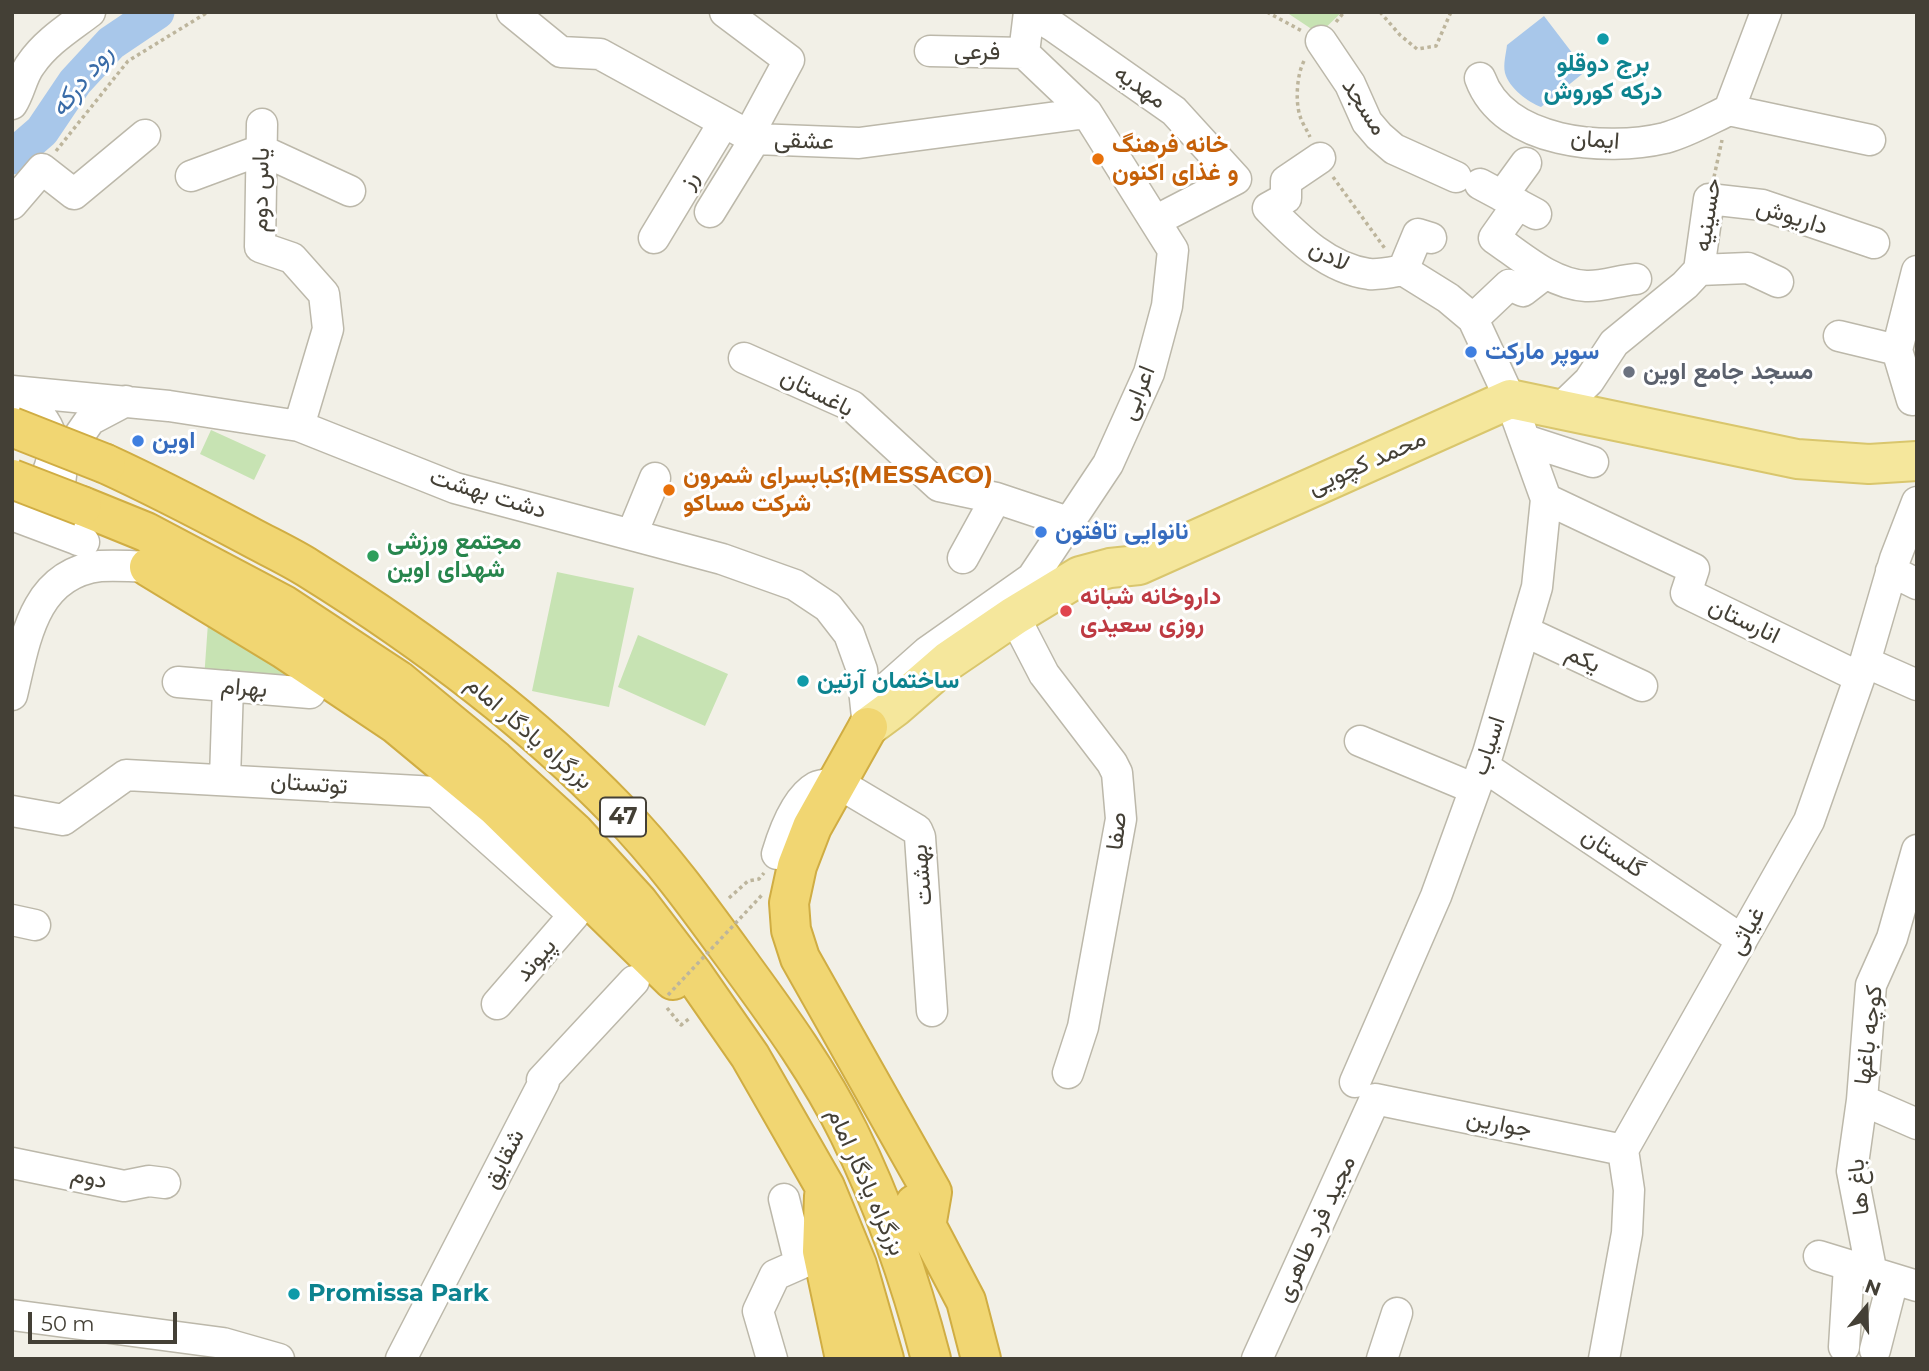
<!DOCTYPE html>
<html>
<head>
<meta charset="utf-8">
<style>
	body { margin:0 }
	#map { position:relative; width:1929px; height:1371px; overflow:hidden; background:#f2f0e7; font-family:Montserrat,sans-serif }
	canvas { display:block }
	.frame { position:absolute; inset:0; border:14px solid #444036; pointer-events:none }
	.north { position:absolute; left:1831px; top:1273px; width:70px; height:70px; -webkit-text-stroke:5px #fff; paint-order:stroke; rotate:19deg; font-size:19px; font-weight:700; line-height:28px; text-align:center; color:#444036 }
	.north::after { content:''; display:block; margin:auto; width:24px; height:32px; background:#444036; clip-path:polygon(50% 0,100% 100%,50% 72%,0 100%) }
	.scale { position:absolute; left:28px; top:1312px; width:149px; height:32px; box-sizing:border-box; border:4px solid #444036; border-top:0; padding-left:9px; font-size:21px; line-height:24px; white-space:nowrap; color:#444036; -webkit-text-stroke:5px #fff; paint-order:stroke }
</style>
</head>
<body>
<div id="map">
<canvas width="1929" height="1371"></canvas>
<div class="frame"></div>
<div class="north">N</div>
<div class="scale">50 m</div>
</div>
<script>
const ctx = document.querySelector('canvas').getContext('2d');
ctx.lineJoin = 'round';
function fillPath(path, color) { ctx.fillStyle = color; ctx.fill(path, 'evenodd'); }
function trace(path, color, width, dash) { ctx.strokeStyle = color; ctx.lineWidth = width; ctx.lineCap = dash ? 'butt' : 'round'; ctx.setLineDash(dash || []); ctx.stroke(path); }
function label(font, color, halo, rows, align = 'center') {
  ctx.font = font + ' Montserrat,Vazirmatn,sans-serif'; ctx.lineWidth = 6; ctx.setLineDash([]); ctx.textBaseline = 'middle'; ctx.strokeStyle = halo; ctx.fillStyle = color; for (const [text, x, y, turn = 0] of rows) {
    ctx.save(); ctx.translate(x, y); ctx.rotate((+turn || 0) * Math.PI / 180); ctx.textAlign = isNaN(turn) ? turn : align; if (halo) ctx.strokeText(text, 0, 0); ctx.fillText(text, 0, 0); ctx.restore();
  }
}
fillPath(new Path2D(`
	M 1286,12 L 1342,12 L 1319,34 Z
	M 211,430 L 266,455 L 254,480 L 200,454 Z
	M 557,572 L 634,588 L 609,707 L 532,691 Z
	M 208,623 L 308,687 L 204,679 Z
	M 638,635 L 728,674 L 705,726 L 618,687 Z`), '#c7e3b3');
fillPath(new Path2D(`
	M 1544,16 L 1586,71 L 1541,107 C 1528,102 1509,88 1505,73 C 1503,64 1506,54 1507,45 Z`), '#a8c7ea');
trace(new Path2D(`
	M 12,157 L 42,131 L 75,82 L 111,43 L 157,12`), '#a8c7ea', 35);
const minor = new Path2D(`
	M 512,12 L 561,52 L 600,54 L 755,139 L 859,143 L 1087,113
	M 1321,41 L 1350,84 L 1367,122 L 1379,136 L 1394,149 L 1456,177
	M 930,51 L 1024,53
	M 1480,78 C 1504,144 1606,152 1665,138 C 1687,132 1708,120 1729,110
	M 12,104 C 20,92 22,75 31,64 C 46,42 69,28 90,12
	M 1729,110 L 1870,140
	M 1729,110 L 1766,12
	M 262,124 L 260,247 L 292,258 L 324,294 L 328,329 L 299,426
	M 1320,158 L 1286,181 L 1286,198 L 1268,208 C 1297,237 1327,268 1369,274 C 1380,275 1392,272 1403,270
	M 191,176 L 261,150 L 350,191
	M 1480,184 L 1536,214
	M 1502,196 L 1526,163
	M 12,204 L 42,169 L 74,194 L 145,135
	M 1518,204 L 1494,238 C 1522,257 1551,284 1586,286 C 1602,287 1620,280 1636,279
	M 710,212 L 755,139 L 755,123 L 789,60 L 725,12
	M 654,238 L 724,122
	M 1403,270 L 1418,234 L 1431,238
	M 1699,270 L 1748,268 L 1778,282
	M 1917,271 L 1897,350 L 1912,400 L 1917,399
	M 1473,319 L 1509,285 L 1523,291 L 1545,274
	M 1839,336 L 1897,350
	M 744,358 L 852,406 L 939,486 L 996,498 L 1071,523
	M 12,391 L 169,406 L 299,426 L 455,488 L 722,559 L 795,585 L 828,607 L 849,634 L 862,670 L 868,727
	M 12,391 C 25,401 39,411 47,426 C 63,456 43,496 12,507
	M 1561,408 L 1589,381 L 1614,343 L 1685,285 L 1699,270 L 1709,199 L 1762,205 L 1874,243
	M 1525,440 L 1593,462
	M 1546,499 L 1694,569 L 1686,593 L 1859,677
	M 12,515 L 84,542
	M 632,534 L 655,478
	M 78,540 L 57,508 L 63,459 L 90,420 L 126,401
	M 963,558 L 996,498
	M 1891,571 L 1917,584
	M 1014,616 L 1044,674 L 1112,763 L 1117,773 L 1121,819 L 1083,1027 L 1068,1073
	M 1524,631 L 1642,686
	M 1865,662 L 1917,685
	M 178,682 L 310,693
	M 12,695 C 25,641 33,574 100,566 C 116,565 133,566 149,567
	M 871,720 L 891,684 L 927,652 L 1032,578 L 1108,464 L 1149,373 L 1167,306 L 1173,250 L 1087,113 L 1024,53 L 1029,12 L 1053,26 L 1174,111 L 1236,179 L 1155,221
	M 1360,741 L 1475,789
	M 1483,766 L 1742,940
	M 225,779 L 228,686
	M 12,811 L 63,820 L 126,775 L 436,792 L 574,915 L 497,1004
	M 777,854 C 783,834 796,798 816,787 C 822,784 832,784 838,783 L 917,830 L 920,837 L 932,1011
	M 12,920 L 35,925
	M 1355,1082 L 1436,896 L 1488,753 L 1537,587 L 1546,499 L 1510,399 L 1473,319 L 1448,298 L 1403,270
	M 1862,1100 L 1917,1124
	M 12,1163 L 124,1186 L 149,1181 L 165,1183
	M 1819,1256 L 1917,1286
	M 1872,1274 L 1852,1171 L 1862,1100 L 1871,985 L 1892,938 L 1917,850
	M 12,1315 L 223,1343 L 279,1359
	M 1844,1347 L 1849,1266
	M 1875,1350 L 1893,1280
	M 401,1359 L 544,1082 L 542,1080 L 634,981
	M 772,1359 L 758,1311 L 775,1275 L 800,1264 L 784,1199
	M 1257,1359 L 1375,1099 L 1623,1150
	M 1382,1359 L 1397,1313
	M 1604,1359 L 1627,1233 L 1629,1190 L 1623,1150 L 1809,821 L 1865,662 L 1895,559 L 1917,502`);
const major = new Path2D(`
	M 868,727 L 895,707 L 948,661 L 1014,616 L 1080,576 L 1110,568 L 1139,565 L 1510,399 L 1797,459 L 1869,464 L 1917,461`);
const highway = new Path2D(`
	M 106,464 C 154,486 200,510 247,535 C 267,546 289,556 308,568 C 419,637 526,716 617,810 C 664,858 703,913 743,968 C 781,1020 820,1074 849,1133 C 884,1204 911,1282 931,1359
	M 82,506 L 146,532 L 284,605 L 398,680 L 495,760 L 574,832 L 638,902 L 693,974 L 750,1056 L 825,1187 L 857,1265 L 884,1359
	M 149,567 L 284,649 L 396,724 L 496,807 L 673,980
	M 868,727 L 812,827 L 797,866 L 789,903 L 791,930 L 800,958 L 932,1192 L 926,1227
	M 824,1196 L 822,1251 L 845,1359
	M 915,1204 L 966,1301 L 981,1359`);
trace(minor, '#bcb8aa', 33);
trace(major, '#d9c66d', 42);
trace(highway, '#d0ad43', 42);
trace(new Path2D(`
	M 1267,12 L 1302,31
	M 1380,12 L 1400,35 L 1417,49 L 1436,46 L 1451,12
	M 1336,22 L 1344,12
	M 1304,61 C 1297,74 1295,101 1300,116 C 1302,123 1307,130 1310,137
	M 56,151 L 128,61 L 208,12
	M 1333,177 L 1386,250
	M 1714,177 L 1722,140
	M 729,898 L 748,881 L 759,879 L 764,873
	M 667,1008 L 681,1025 L 690,1018`), '#bdb59c', 3.5, [3.5, 3.5]);
trace(minor, '#fff', 30);
trace(major, '#f5e79c', 38);
trace(highway, '#f1d672', 38);
const highwayBridge = new Path2D(`
	M 12,427 L 106,464
	M 12,479 L 82,506`);
trace(highwayBridge, '#d0ad43', 42, []);
trace(new Path2D(`
	M 668,995 L 762,895`), '#bdb59c', 3.5, [3.5, 3.5]);
trace(highwayBridge, '#f1d672', 38);
for (const [x, y, r, color] of [
	[1603,39,7,"#0f9aa8"],
	[1098,159,7,"#e8710a"],
	[1471,352,7,"#3f7fe0"],
	[1629,372,7,"#6b7280"],
	[138,441,7,"#3f7fe0"],
	[669,490,7,"#e8710a"],
	[1041,532,7,"#3f7fe0"],
	[373,556,7,"#2e9e5b"],
	[1066,611,7,"#e0444e"],
	[803,681,7,"#0f9aa8"],
	[294,1294,7,"#0f9aa8"]
]) { const dot = new Path2D(); dot.arc(x, y, r, 0, 2 * Math.PI); ctx.fillStyle = color; ctx.fill(dot); trace(dot, '#fff', 2.5); }
for (const [x, y, w] of [
	[623,817,46]
]) { const box = new Path2D(); box.roundRect(x - w / 2, y - 19.5, w, 39, 5); ctx.fillStyle = '#fff'; ctx.fill(box); trace(box, '#444036', 2); }
label('bold 23px', '#444036', null, [
	["47",623,817]
]);
label('24px', '#444036', '#fff', [
	["فرعی",977,52,1],
	["مهدیه",1140,87,35],
	["مسجد",1364,107,57],
	["ایمان",1595,140,4],
	["عشقی",804,141,2],
	["رز",689,180,-59],
	["یاس دوم",261,190,-89],
	["حسینیه",1708,215,-81],
	["داریوش",1792,217,17],
	["لادن",1329,256,28],
	["باغستان",817,393,27],
	["اعرابی",1138,393,-68],
	["محمد کچویی",1367,463,-24],
	["دشت بهشت",488,494,17],
	["انارستان",1744,621,26],
	["یکم",1583,659,25],
	["بهرام",244,688,5],
	["بزرگراه یادگار امام",529,733,41],
	["اسیاب",1489,746,-72],
	["توتستان",309,784,4],
	["صفا",1117,831,-84],
	["گلستان",1613,853,34],
	["بهشت",922,875,-95],
	["غیاثی",1747,931,-61],
	["پیوند",536,960,-49],
	["کوچه باغها",1869,1035,-83],
	["جوارین",1499,1124,11],
	["شقایق",504,1159,-63],
	["دوم",89,1178,12],
	["بزرگراه یادگار امام",866,1182,66],
	["باغ ها",1859,1187,-96],
	["مجید فرد طاهری",1316,1229,-65]
]);
label('bold 24px', '#0d838f', '#fff', [
	["برج دوقلو",1603,64,"center"],
	["درکه کوروش",1603,92,"center"],
	["ساختمان آرتین",817,681],
	["Promissa Park",308,1294]
], 'left');
label('bold 24px', '#c56008', '#fff', [
	["خانه فرهنگ",1112,145],
	["و غذای اکنون",1112,173],
	["کبابسرای شمرون;(MESSACO)",683,476],
	["شرکت مساکو",683,504]
], 'left');
label('bold 24px', '#366cbe', '#fff', [
	["سوپر مارکت",1485,352],
	["اوین",152,441],
	["نانوایی تافتون",1055,532]
], 'left');
label('bold 24px', '#5b616d', '#fff', [
	["مسجد جامع اوین",1643,372]
], 'left');
label('bold 24px', '#27864d', '#fff', [
	["مجتمع ورزشی",387,542],
	["شهدای اوین",387,570]
], 'left');
label('bold 24px', '#be3a42', '#fff', [
	["داروخانه شبانه",1080,597],
	["روزی سعیدی",1080,625]
], 'left');
label('italic 26px', '#396ba7', '#fff', [
	["رود درکه",82,81,-51]
]);
</script>
</body>
</html>
